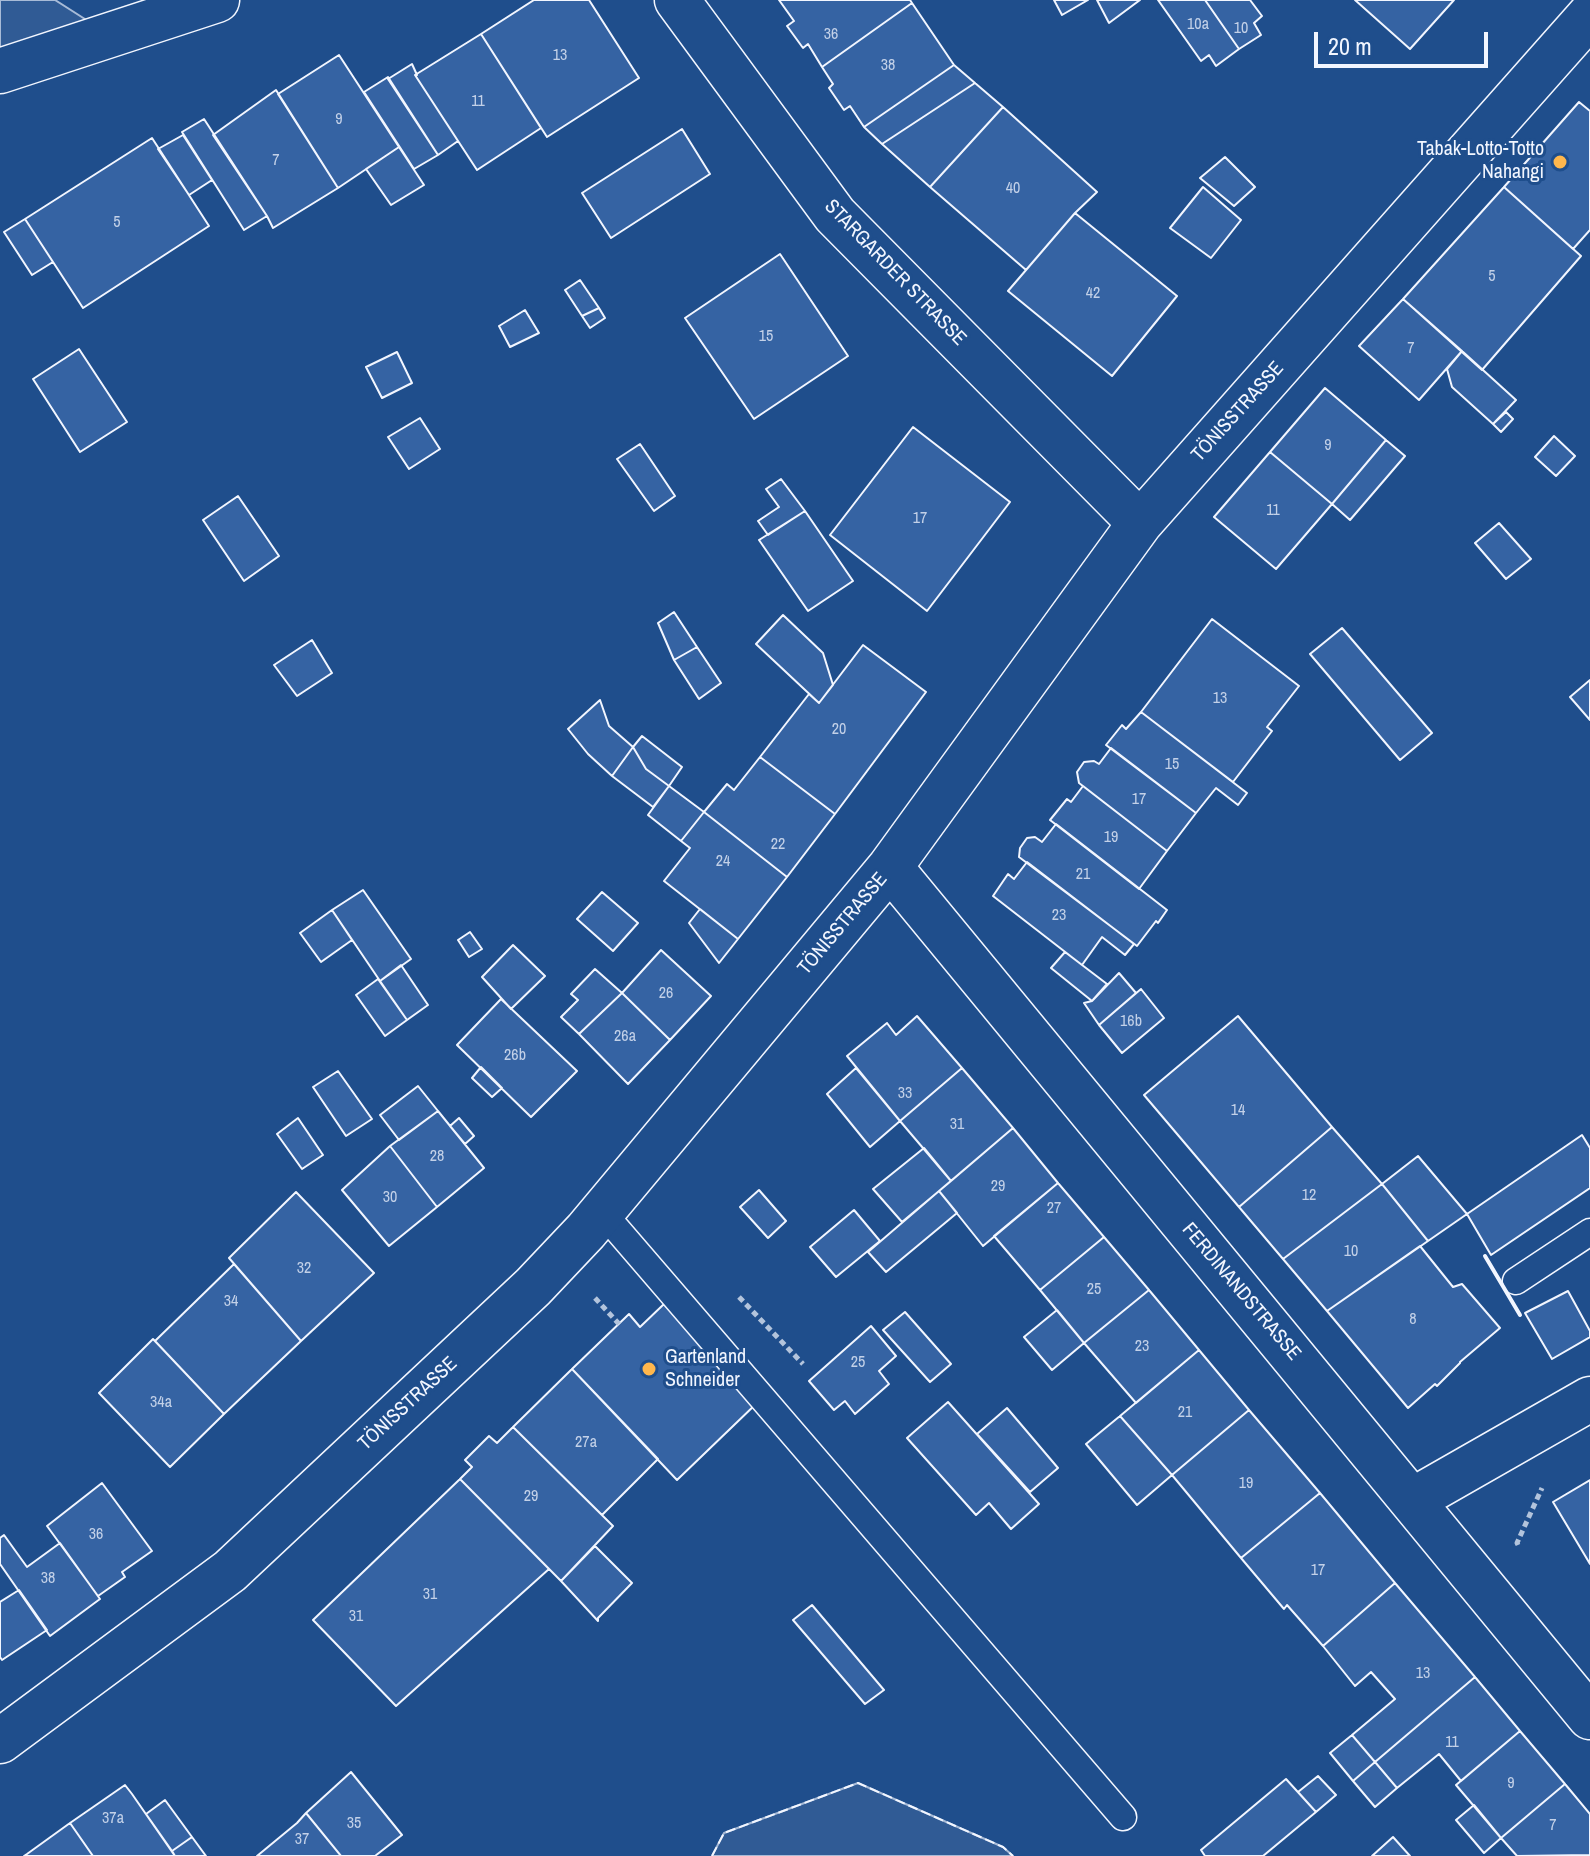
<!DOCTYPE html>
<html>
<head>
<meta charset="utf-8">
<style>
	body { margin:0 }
	#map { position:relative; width:1590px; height:1856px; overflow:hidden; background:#1f4e8c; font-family:"Archivo Narrow",sans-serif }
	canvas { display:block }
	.scale { position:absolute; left:1314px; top:32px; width:174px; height:36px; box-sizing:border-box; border:4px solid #f2f6ff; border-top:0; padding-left:10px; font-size:24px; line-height:28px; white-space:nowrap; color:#f2f6ff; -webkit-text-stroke:6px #1f4e8c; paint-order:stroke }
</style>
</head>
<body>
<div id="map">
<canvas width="1590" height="1856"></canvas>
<div class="scale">20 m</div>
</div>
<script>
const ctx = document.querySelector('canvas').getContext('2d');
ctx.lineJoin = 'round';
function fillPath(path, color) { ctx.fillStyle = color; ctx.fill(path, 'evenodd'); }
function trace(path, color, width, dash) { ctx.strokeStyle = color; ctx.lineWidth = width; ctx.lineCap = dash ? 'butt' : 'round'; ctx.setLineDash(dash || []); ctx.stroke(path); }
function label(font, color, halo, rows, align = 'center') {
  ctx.font = font + ' "Archivo Narrow",sans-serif'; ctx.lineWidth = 6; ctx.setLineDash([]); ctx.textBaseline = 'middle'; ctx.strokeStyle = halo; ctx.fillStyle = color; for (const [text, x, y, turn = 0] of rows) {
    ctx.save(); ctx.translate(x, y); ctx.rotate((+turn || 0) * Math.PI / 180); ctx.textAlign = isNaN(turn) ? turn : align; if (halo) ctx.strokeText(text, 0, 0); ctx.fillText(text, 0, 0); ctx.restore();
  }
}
const built = new Path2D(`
	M 0,0 L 55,0 L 88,21 L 0,52 Z
	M 858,1783 L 1003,1847 L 1013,1856 L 712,1856 L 724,1833 Z`);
fillPath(built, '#305b95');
trace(built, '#a8bbd7', 2);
const building = new Path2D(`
	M 534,0 L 589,0 L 639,78 L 547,137 L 481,34 Z
	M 779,0 L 910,0 L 912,3 L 822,67 L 808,44 L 803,48 L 787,26 L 794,21 Z
	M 1054,0 L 1088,0 L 1062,15 Z
	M 1097,0 L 1140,0 L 1109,23 Z
	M 1158,0 L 1205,0 L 1239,49 L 1216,66 L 1209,55 L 1201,61 Z
	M 1205,0 L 1250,0 L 1262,16 L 1254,23 L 1261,35 L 1239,49 Z
	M 1355,0 L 1454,0 L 1410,49 Z
	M 912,3 L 954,65 L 864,127 L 850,106 L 844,110 L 829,88 L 833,84 L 822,67 Z
	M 481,34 L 541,128 L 477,170 L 415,75 Z
	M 339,55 L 399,147 L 338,188 L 278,94 Z
	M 412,64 L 417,75 L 415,75 L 458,141 L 438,155 L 388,79 Z
	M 954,65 L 975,83 L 882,144 L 864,127 Z
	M 388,77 L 438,155 L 414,169 L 364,92 Z
	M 975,83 L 1003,107 L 930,187 L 882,144 Z
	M 276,90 L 338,188 L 273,228 L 267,216 L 213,135 Z
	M 1579,102 L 1590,111 L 1590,230 L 1573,249 L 1504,187 Z
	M 1003,107 L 1097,192 L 1075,213 L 1026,270 L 930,187 Z
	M 204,119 L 267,216 L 244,230 L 182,132 Z
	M 682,129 L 710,174 L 611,238 L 582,193 Z
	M 183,135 L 212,180 L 189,195 L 158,149 Z
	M 152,138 L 209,226 L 83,308 L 25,219 Z
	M 399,147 L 424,185 L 391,205 L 366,169 Z
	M 1225,157 L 1255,187 L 1234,206 L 1200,178 Z
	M 1203,187 L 1241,220 L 1211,258 L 1170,228 Z
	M 1504,187 L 1581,256 L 1482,370 L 1403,299 Z
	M 1075,213 L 1177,296 L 1112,376 L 1008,291 Z
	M 25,219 L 53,262 L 32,275 L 4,232 Z
	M 780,254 L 848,356 L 754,419 L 685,318 Z
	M 580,280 L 599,308 L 582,316 L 565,290 Z
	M 1403,299 L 1462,351 L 1419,400 L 1359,346 Z
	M 599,308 L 605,318 L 590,328 L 582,316 Z
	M 525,310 L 539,333 L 510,347 L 499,326 Z
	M 79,349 L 127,422 L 80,452 L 33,379 Z
	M 1462,351 L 1516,400 L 1493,424 L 1452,387 L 1447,369 Z
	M 397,352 L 412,383 L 382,398 L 366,367 Z
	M 1325,388 L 1386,440 L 1332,504 L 1270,452 Z
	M 1506,412 L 1513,419 L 1501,432 L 1493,424 Z
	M 420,418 L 440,449 L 409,469 L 388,437 Z
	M 913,427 L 1010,502 L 927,611 L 830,535 Z
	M 1554,436 L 1575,456 L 1556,476 L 1535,457 Z
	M 1386,440 L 1405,456 L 1350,520 L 1332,504 Z
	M 640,444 L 675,496 L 654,511 L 617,459 Z
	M 1270,452 L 1332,504 L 1276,569 L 1214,517 Z
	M 781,479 L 805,511 L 768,535 L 758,521 L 779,507 L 766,489 Z
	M 238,496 L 279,556 L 244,581 L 203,520 Z
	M 805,511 L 853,581 L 808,611 L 759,540 Z
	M 1499,523 L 1531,559 L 1506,579 L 1475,543 Z
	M 674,612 L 697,647 L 674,660 L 658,623 Z
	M 783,615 L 823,653 L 833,685 L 819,703 L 756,644 Z
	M 1212,619 L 1299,686 L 1267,727 L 1272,731 L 1233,782 L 1141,712 Z
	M 1342,628 L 1432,733 L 1400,760 L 1310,654 Z
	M 312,640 L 332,673 L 297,696 L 274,665 Z
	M 863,645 L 926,692 L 835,814 L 760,757 L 809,694 L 819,703 Z
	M 697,647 L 721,683 L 699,699 L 674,660 Z
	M 1590,680 L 1590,720 L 1570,697 Z
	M 600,700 L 609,726 L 633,747 L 612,776 L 588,754 L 568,729 Z
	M 1141,712 L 1247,793 L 1238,805 L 1216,788 L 1196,813 L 1106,745 L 1122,725 L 1126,729 Z
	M 642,736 L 682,767 L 669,786 L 646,769 L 633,747 Z
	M 633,747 L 646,769 L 669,786 L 653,807 L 612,776 Z
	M 1111,748 L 1196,813 L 1167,851 L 1079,783 L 1077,772 L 1084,762 L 1094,761 L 1099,764 Z
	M 760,757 L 835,814 L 787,877 L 704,812 L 727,784 L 734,790 Z
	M 669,786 L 704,812 L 681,841 L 648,815 Z
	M 1083,786 L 1167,851 L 1139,889 L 1050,820 L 1067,799 L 1071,802 Z
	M 704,812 L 787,877 L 738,939 L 664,881 L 690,848 L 681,841 Z
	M 1056,824 L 1167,910 L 1158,923 L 1156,921 L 1137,946 L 1019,857 L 1020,848 L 1027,838 L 1035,837 L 1042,842 Z
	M 1027,862 L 1134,944 L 1125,955 L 1102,937 L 1082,965 L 993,896 L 1008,874 L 1014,879 Z
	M 363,890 L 411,959 L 380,981 L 332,910 Z
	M 602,892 L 638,923 L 613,951 L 577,919 Z
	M 700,909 L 738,939 L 719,963 L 689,923 Z
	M 332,910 L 352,940 L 321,962 L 300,933 Z
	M 470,932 L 482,949 L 469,957 L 458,940 Z
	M 513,945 L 545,976 L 511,1009 L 482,977 Z
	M 661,950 L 711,996 L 670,1040 L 622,993 Z
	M 1065,952 L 1107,984 L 1092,1001 L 1051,968 Z
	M 401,965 L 428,1005 L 407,1020 L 380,981 Z
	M 595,969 L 622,993 L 579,1034 L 561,1017 L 578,1000 L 571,994 Z
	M 1119,973 L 1136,993 L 1099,1025 L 1084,1003 L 1092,1001 Z
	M 378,979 L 407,1020 L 385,1036 L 356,995 Z
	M 1141,989 L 1164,1018 L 1122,1053 L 1099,1025 Z
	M 622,993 L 670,1040 L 628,1084 L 579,1034 Z
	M 501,999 L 577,1071 L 531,1117 L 457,1045 Z
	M 917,1016 L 962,1068 L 900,1121 L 847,1056 L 887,1023 L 896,1035 Z
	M 1238,1016 L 1332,1127 L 1239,1207 L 1144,1095 Z
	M 481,1067 L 502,1088 L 492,1097 L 472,1078 Z
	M 856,1068 L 900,1121 L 870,1147 L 827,1094 Z
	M 962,1068 L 1013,1128 L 951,1181 L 900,1121 Z
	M 338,1071 L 372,1119 L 346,1136 L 313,1087 Z
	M 418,1086 L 438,1111 L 399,1140 L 380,1115 Z
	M 438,1111 L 484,1168 L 437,1207 L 390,1146 Z
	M 298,1118 L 323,1155 L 302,1169 L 277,1134 Z
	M 459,1118 L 474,1136 L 465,1144 L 450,1126 Z
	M 1332,1127 L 1382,1184 L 1283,1259 L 1239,1207 Z
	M 1013,1128 L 1058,1183 L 983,1246 L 939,1191 Z
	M 1582,1135 L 1590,1148 L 1590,1188 L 1491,1255 L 1467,1214 Z
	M 390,1146 L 437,1207 L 389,1246 L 342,1190 Z
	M 924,1148 L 951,1181 L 902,1222 L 873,1189 Z
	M 1418,1156 L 1467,1214 L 1428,1241 L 1382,1184 Z
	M 1058,1183 L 1104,1237 L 1040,1290 L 994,1236 Z
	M 1382,1184 L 1428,1241 L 1327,1311 L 1283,1259 Z
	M 759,1190 L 786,1221 L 768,1238 L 740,1207 Z
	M 939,1191 L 957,1213 L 886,1272 L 868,1252 Z
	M 296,1192 L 374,1273 L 301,1341 L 229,1258 Z
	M 854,1210 L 880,1241 L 836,1277 L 810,1247 Z
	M 1104,1237 L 1149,1290 L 1084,1343 L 1040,1290 Z
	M 1420,1246 L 1453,1287 L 1462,1284 L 1500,1328 L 1460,1362 L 1460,1363 L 1437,1386 L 1435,1384 L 1408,1408 L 1327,1311 Z
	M 234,1264 L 301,1341 L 224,1414 L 155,1341 Z
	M 1149,1290 L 1199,1350 L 1136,1403 L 1084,1343 Z
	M 1568,1291 L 1590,1331 L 1590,1337 L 1552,1359 L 1525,1313 Z
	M 664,1304 L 758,1402 L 677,1480 L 572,1369 L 629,1314 L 640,1327 Z
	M 1057,1310 L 1084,1343 L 1052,1370 L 1024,1337 Z
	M 905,1312 L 951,1364 L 930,1382 L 883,1330 Z
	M 871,1326 L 896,1356 L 879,1371 L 889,1384 L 855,1414 L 845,1401 L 834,1410 L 809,1381 Z
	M 153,1339 L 224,1414 L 170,1467 L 99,1393 Z
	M 1199,1350 L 1249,1410 L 1172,1475 L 1120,1416 Z
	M 572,1369 L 658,1459 L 602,1515 L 513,1427 Z
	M 948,1402 L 1039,1504 L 1011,1529 L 989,1503 L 976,1515 L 907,1438 Z
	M 1007,1408 L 1058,1468 L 1030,1492 L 977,1434 Z
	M 1249,1410 L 1320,1493 L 1241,1558 L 1172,1475 Z
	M 1120,1416 L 1172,1475 L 1137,1505 L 1086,1444 Z
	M 513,1427 L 613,1526 L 561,1581 L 460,1479 L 472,1467 L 465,1460 L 489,1436 L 497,1443 Z
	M 460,1479 L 549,1569 L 396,1706 L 313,1620 Z
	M 1590,1480 L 1590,1564 L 1553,1502 Z
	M 102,1483 L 152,1551 L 122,1572 L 125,1577 L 98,1596 L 47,1526 Z
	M 1320,1493 L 1395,1583 L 1323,1646 L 1287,1605 L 1284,1609 L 1241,1558 Z
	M 4,1535 L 27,1567 L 60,1543 L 100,1599 L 50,1636 L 0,1564 L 0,1538 Z
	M 595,1546 L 632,1583 L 598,1618 L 598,1621 L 561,1581 Z
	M 1395,1583 L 1475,1677 L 1375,1762 L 1352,1735 L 1395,1699 L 1371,1672 L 1355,1686 L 1323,1646 Z
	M 19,1590 L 47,1630 L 2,1660 L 0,1657 L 0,1602 Z
	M 812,1605 L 884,1690 L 865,1704 L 793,1620 Z
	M 1475,1677 L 1520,1731 L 1461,1781 L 1439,1754 L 1397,1788 L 1375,1762 Z
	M 1520,1731 L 1565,1784 L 1501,1838 L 1456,1785 Z
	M 1352,1735 L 1375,1762 L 1353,1781 L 1330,1753 Z
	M 1375,1762 L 1397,1788 L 1375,1807 L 1353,1781 Z
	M 351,1772 L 402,1835 L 375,1856 L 341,1856 L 306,1813 Z
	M 1318,1776 L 1336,1795 L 1316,1812 L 1298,1792 Z
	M 1286,1779 L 1316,1812 L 1263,1856 L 1205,1856 L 1201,1850 Z
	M 1565,1784 L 1590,1814 L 1590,1855 L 1517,1856 L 1501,1838 Z
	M 125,1785 L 132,1794 L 175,1856 L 93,1856 L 70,1823 Z
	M 165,1800 L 192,1837 L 172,1851 L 146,1814 Z
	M 1474,1805 L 1501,1838 L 1484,1853 L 1456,1820 Z
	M 306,1813 L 341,1856 L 257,1856 L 297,1823 Z
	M 70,1823 L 93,1856 L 24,1856 L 27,1854 Z
	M 192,1837 L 206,1856 L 175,1856 L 172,1851 Z
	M 1393,1837 L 1410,1856 L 1372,1856 Z`);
fillPath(building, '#3563a3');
trace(building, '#f2f6ff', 2);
const service = new Path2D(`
	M 603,1213 L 1123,1817
	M 1516,1281 L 1590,1232`);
const minor = new Path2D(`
	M 677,0 L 835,215 L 1140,523
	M 0,71 L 217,0
	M 890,867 L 1590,1717
	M 1413,1500 L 1590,1399
	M 0,1741 L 230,1571 L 533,1287 L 586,1231 L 890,867 L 1140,523 L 1590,15`);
trace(service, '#f2f6ff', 29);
trace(minor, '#f2f6ff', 47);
trace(new Path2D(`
	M 739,1297 L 803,1364
	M 595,1298 L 619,1324
	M 1518,1545 L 1517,1543 L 1542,1488`), '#b3c4dc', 5, [6, 4]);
trace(service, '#1f4e8c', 26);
trace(minor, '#1f4e8c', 44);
trace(new Path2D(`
	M 712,1856 L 724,1833 L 858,1783 L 1003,1847 L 1013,1856`), '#f2f6ff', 2, [10, 4]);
trace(new Path2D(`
	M 1485,1256 L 1520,1315`), '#f2f6ff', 4);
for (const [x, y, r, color] of [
	[1560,162,8,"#ffb74d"],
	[649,1369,8,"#ffb74d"]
]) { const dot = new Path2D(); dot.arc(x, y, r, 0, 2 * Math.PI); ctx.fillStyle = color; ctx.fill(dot); trace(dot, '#1f4e8c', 3); }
label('16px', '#c3d1e8', null, [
	["10a",1198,25],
	["10",1241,29],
	["36",831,35],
	["13",560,56],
	["38",888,66],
	["11",478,102],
	["9",339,120],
	["7",276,161],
	["40",1013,189],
	["5",117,223],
	["5",1492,277],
	["42",1093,294],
	["15",766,337],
	["7",1411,349],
	["9",1328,446],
	["11",1273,511],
	["17",920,519],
	["13",1220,699],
	["20",839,730],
	["15",1172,765],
	["17",1139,800],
	["19",1111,838],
	["22",778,845],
	["24",723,862],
	["21",1083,875],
	["23",1059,916],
	["26",666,994],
	["16b",1131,1022],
	["26a",625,1037],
	["26b",515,1056],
	["33",905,1094],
	["14",1238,1111],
	["31",957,1125],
	["28",437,1157],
	["29",998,1187],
	["12",1309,1196],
	["30",390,1198],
	["27",1054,1209],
	["10",1351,1252],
	["32",304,1269],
	["25",1094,1290],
	["34",231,1302],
	["8",1413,1320],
	["23",1142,1347],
	["25",858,1363],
	["34a",161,1403],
	["21",1185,1413],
	["27a",586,1443],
	["19",1246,1484],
	["29",531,1497],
	["36",96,1535],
	["17",1318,1571],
	["38",48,1579],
	["31",430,1595],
	["31",356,1617],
	["13",1423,1674],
	["11",1452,1743],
	["9",1511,1784],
	["37a",113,1819],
	["35",354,1824],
	["7",1553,1826],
	["37",302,1840]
]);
label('20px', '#f2f6ff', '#1f4e8c', [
	["Tabak-Lotto-Totto",1544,150],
	["Nahangi",1544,173],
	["Gartenland",665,1358,"left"],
	["Schneider",665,1381,"left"]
], 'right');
label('20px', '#f2f6ff', '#1f4e8c', [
	["STARGARDER STRASSE",895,273,46],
	["TÖNISSTRASSE",1238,412,-48],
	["TÖNISSTRASSE",843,924,-50],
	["FERDINANDSTRASSE",1241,1292,50],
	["TÖNISSTRASSE",408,1404,-43]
]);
</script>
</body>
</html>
